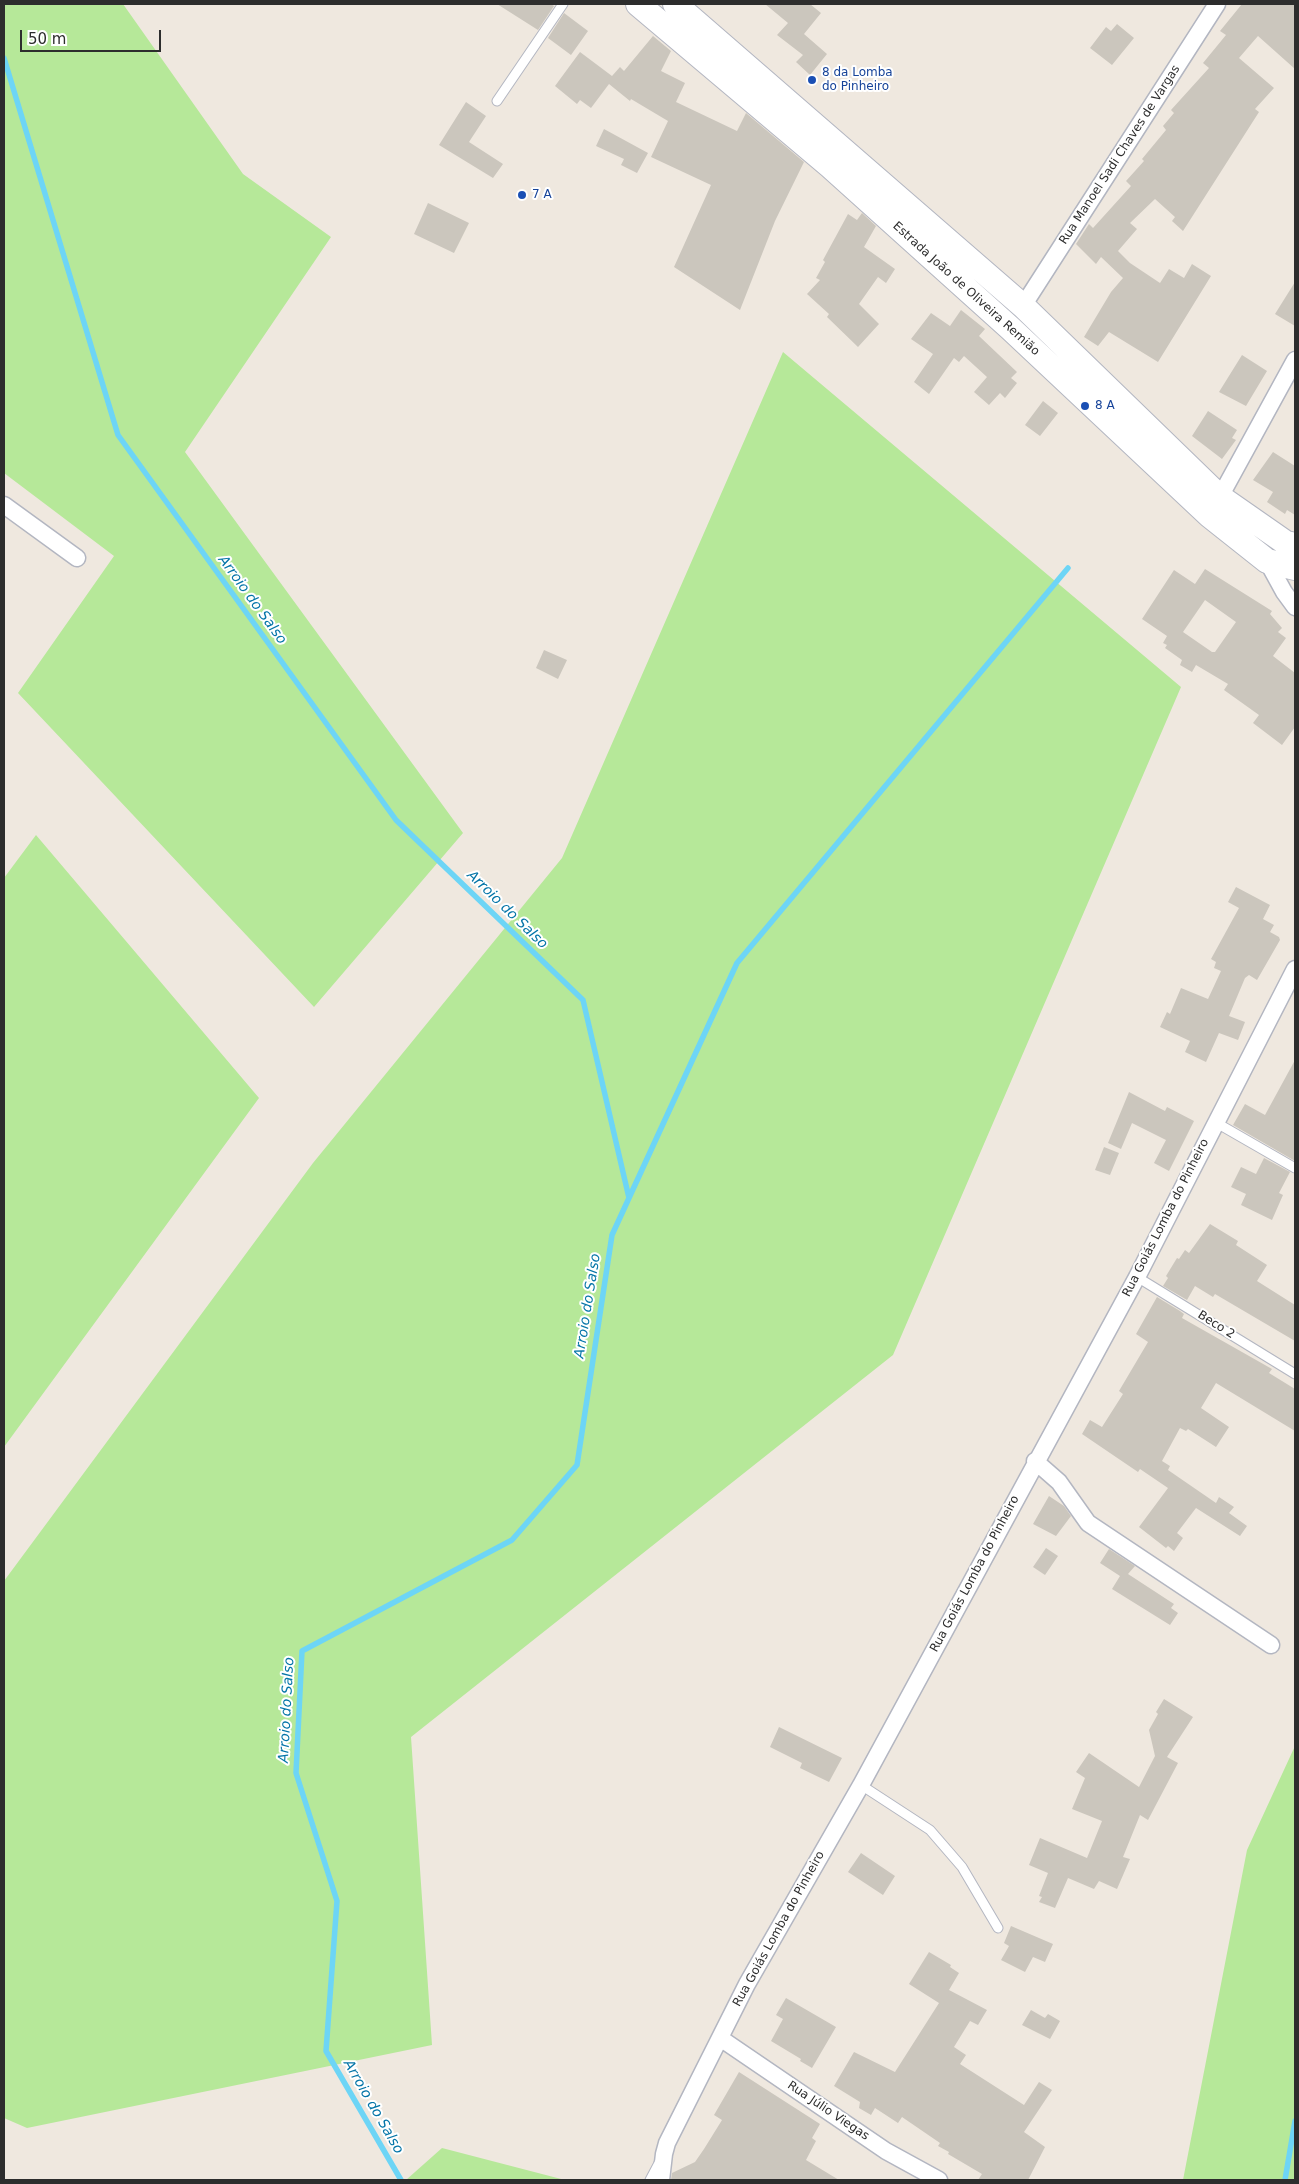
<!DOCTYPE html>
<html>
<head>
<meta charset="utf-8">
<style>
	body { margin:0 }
	#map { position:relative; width:1299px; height:2184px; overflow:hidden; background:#efe8df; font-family:"DejaVu Sans",sans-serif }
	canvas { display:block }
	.frame { position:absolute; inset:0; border:5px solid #2d2d2d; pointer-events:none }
	.scale { position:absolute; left:20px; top:30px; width:141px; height:22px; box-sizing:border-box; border:2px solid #2d2d2d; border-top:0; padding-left:6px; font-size:15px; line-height:18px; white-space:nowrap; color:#2d2d2d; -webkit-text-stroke:4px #fff; paint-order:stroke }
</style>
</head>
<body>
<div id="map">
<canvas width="1299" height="2184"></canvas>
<div class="frame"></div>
<div class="scale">50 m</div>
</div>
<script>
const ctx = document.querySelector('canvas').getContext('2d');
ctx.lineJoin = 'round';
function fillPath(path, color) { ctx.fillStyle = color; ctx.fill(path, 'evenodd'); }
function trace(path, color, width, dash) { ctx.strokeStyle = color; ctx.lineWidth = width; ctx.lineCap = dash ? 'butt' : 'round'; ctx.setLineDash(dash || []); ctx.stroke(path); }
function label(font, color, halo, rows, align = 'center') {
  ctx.font = font + ' "DejaVu Sans",sans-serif'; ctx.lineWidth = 4; ctx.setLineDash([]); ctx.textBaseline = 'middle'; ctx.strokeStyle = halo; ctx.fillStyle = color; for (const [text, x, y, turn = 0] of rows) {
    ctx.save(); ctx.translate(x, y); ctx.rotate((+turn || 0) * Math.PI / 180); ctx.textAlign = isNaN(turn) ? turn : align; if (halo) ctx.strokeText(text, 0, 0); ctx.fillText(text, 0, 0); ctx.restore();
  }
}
fillPath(new Path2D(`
	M 4,4 L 123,4 L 243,174 L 331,237 L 185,452 L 463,833 L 314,1007 L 18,693 L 114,556 L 4,473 Z
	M 783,352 L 1181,687 L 893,1355 L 411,1737 L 432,2045 L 27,2128 L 4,2118 L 4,1581 L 313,1163 L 562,858 Z
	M 36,835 L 259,1098 L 4,1447 L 4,878 Z
	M 1295,1746 L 1295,2180 L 1183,2180 L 1247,1850 Z
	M 442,2148 L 565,2180 L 406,2180 Z`), '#b6e899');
trace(new Path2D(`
	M 4,58 L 118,435 L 396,820 L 583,1000 L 629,1198 L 612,1235 L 577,1465 L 512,1540 L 302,1651 L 296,1773 L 337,1901 L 326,2051 L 401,2180
	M 629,1198 L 737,963 L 1068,568
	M 1285,2180 L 1295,2121`), '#6dd5f6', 5.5);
fillPath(new Path2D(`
	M 497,4 L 551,4 L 554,6 L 538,30 Z
	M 765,4 L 810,4 L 821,13 L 804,34 L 827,54 L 810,75 L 796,62 L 803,55 L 777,35 L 788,23 Z
	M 1242,4 L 1295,4 L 1295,69 L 1258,36 L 1239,58 L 1274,88 L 1255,109 L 1259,112 L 1183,231 L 1172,221 L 1175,217 L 1155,199 L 1130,223 L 1137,229 L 1118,251 L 1130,263 L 1160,283 L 1169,269 L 1184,278 L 1192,264 L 1211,276 L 1158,362 L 1109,332 L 1098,346 L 1084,337 L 1111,292 L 1123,278 L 1101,257 L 1096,264 L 1076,244 L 1089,224 L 1093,228 L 1131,186 L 1126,181 L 1144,161 L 1142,159 L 1166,130 L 1163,126 L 1174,113 L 1171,110 L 1209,68 L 1203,63 L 1226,35 L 1220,31 Z
	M 564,13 L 588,31 L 571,55 L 548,38 Z
	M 1117,24 L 1134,38 L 1112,65 L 1090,48 L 1106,27 L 1111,31 Z
	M 653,36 L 671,51 L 661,71 L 685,83 L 676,102 L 737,131 L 746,113 L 804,162 L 775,221 L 740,310 L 674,267 L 711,185 L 651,157 L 668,121 L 631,99 L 630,101 L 609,84 L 591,108 L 580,100 L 577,104 L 555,86 L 580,52 L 612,76 L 620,67 L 624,71 Z
	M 466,102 L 486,116 L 469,142 L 503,164 L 493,178 L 439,145 Z
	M 604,129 L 648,153 L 637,173 L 621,165 L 624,159 L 596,146 Z
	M 428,203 L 469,223 L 454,253 L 414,234 Z
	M 862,213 L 876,226 L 864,247 L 895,269 L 886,283 L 878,277 L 859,304 L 879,324 L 858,347 L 827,317 L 829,314 L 807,294 L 820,280 L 816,278 L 825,262 L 823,260 L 848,214 L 857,220 Z
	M 1295,282 L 1295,326 L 1275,314 Z
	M 961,310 L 985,329 L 979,336 L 1017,372 L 1011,378 L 1017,383 L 1005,398 L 1000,393 L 989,405 L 974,392 L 987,377 L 964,356 L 959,362 L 954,358 L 929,394 L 914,382 L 933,354 L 911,339 L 931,313 L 950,326 Z
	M 1242,355 L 1267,371 L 1246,406 L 1219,392 Z
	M 1043,401 L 1058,413 L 1040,436 L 1025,425 Z
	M 1208,411 L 1237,430 L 1232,438 L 1236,440 L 1222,459 L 1192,436 Z
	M 1273,452 L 1295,466 L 1295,515 L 1287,510 L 1285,514 L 1267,502 L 1273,492 L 1253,480 Z
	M 1205,569 L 1272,611 L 1270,614 L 1282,628 L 1278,632 L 1286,638 L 1273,656 L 1295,673 L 1295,727 L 1282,745 L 1253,723 L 1259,715 L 1224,690 L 1228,684 L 1196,665 L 1192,672 L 1180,665 L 1182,660 L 1165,648 L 1167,645 L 1163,643 L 1167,636 L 1142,619 L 1174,570 L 1195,584 ZM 1205,600 L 1236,622 L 1215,652 L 1212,652 L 1183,632 Z
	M 544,650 L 567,660 L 558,679 L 536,668 Z
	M 1236,887 L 1270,905 L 1263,919 L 1274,925 L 1270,932 L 1279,937 L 1280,940 L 1257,980 L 1249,975 L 1245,978 L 1229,1016 L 1245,1022 L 1238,1040 L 1219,1033 L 1206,1062 L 1185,1052 L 1190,1041 L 1160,1027 L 1167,1012 L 1170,1014 L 1181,988 L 1208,999 L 1221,971 L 1214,968 L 1216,962 L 1211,959 L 1239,908 L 1228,902 Z
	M 1295,1060 L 1295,1161 L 1233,1125 L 1245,1104 L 1265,1115 Z
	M 1129,1092 L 1165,1111 L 1167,1107 L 1194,1121 L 1169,1171 L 1154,1163 L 1166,1140 L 1132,1123 L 1121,1149 L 1108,1143 Z
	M 1104,1147 L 1119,1153 L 1110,1175 L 1095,1170 Z
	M 1264,1158 L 1290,1172 L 1279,1193 L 1283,1195 L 1272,1220 L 1241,1205 L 1246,1194 L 1231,1187 L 1241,1167 L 1256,1174 Z
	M 1210,1224 L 1238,1241 L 1236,1245 L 1267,1265 L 1257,1281 L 1295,1305 L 1295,1341 L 1215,1294 L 1213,1297 L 1195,1286 L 1187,1300 L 1163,1286 L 1168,1278 L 1166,1276 L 1177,1258 L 1179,1259 L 1185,1250 L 1189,1253 Z
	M 1157,1297 L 1180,1311 L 1184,1314 L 1182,1318 L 1272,1369 L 1269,1373 L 1295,1389 L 1295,1431 L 1216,1383 L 1201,1408 L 1229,1427 L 1216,1447 L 1188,1429 L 1186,1431 L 1180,1428 L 1162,1461 L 1170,1466 L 1168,1470 L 1216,1503 L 1219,1497 L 1234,1507 L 1229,1513 L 1247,1526 L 1240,1536 L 1196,1508 L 1177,1533 L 1183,1538 L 1174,1551 L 1168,1546 L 1166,1548 L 1139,1527 L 1168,1488 L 1140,1469 L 1138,1472 L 1082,1434 L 1090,1420 L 1102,1427 L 1123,1394 L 1119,1391 L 1148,1342 L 1136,1334 Z
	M 1049,1496 L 1064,1506 L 1071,1516 L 1056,1536 L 1033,1524 Z
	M 1046,1548 L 1058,1556 L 1045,1575 L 1033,1567 Z
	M 1109,1549 L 1135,1566 L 1128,1574 L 1174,1604 L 1171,1608 L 1178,1613 L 1170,1625 L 1112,1589 L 1120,1576 L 1100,1563 Z
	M 1164,1699 L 1193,1717 L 1167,1757 L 1178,1763 L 1148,1820 L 1140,1815 L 1123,1857 L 1130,1859 L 1117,1889 L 1099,1881 L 1094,1889 L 1068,1878 L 1055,1908 L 1039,1902 L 1042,1897 L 1039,1896 L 1048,1873 L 1029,1865 L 1040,1838 L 1087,1858 L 1102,1821 L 1072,1809 L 1085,1778 L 1076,1772 L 1089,1753 L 1139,1787 L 1155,1756 L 1149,1730 L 1158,1714 L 1156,1712 Z
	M 779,1727 L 842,1758 L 829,1782 L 800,1768 L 802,1763 L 770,1747 Z
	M 861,1853 L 895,1876 L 883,1895 L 848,1872 Z
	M 1011,1926 L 1053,1944 L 1045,1962 L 1033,1957 L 1025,1972 L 1001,1960 L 1009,1946 L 1004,1943 Z
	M 929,1952 L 951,1965 L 950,1967 L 959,1973 L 949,1990 L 987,2010 L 978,2025 L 970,2021 L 954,2047 L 966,2055 L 960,2064 L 1024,2105 L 1039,2082 L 1052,2090 L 1024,2132 L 1045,2147 L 1028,2180 L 978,2180 L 982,2174 L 948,2154 L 949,2152 L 938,2146 L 940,2143 L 902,2117 L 898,2123 L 875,2108 L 871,2115 L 859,2108 L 860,2102 L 834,2086 L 854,2052 L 895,2072 L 939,2003 L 909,1984 Z
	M 786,1998 L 836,2027 L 812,2068 L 800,2061 L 801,2059 L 771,2041 L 783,2019 L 776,2015 Z
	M 1031,2010 L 1045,2018 L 1048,2014 L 1060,2021 L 1050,2039 L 1022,2025 Z
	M 739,2072 L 820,2124 L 812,2138 L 816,2141 L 806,2160 L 839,2180 L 671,2180 L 672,2173 L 695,2162 L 704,2149 L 722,2120 L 714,2115 Z`), '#cbc6bd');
const lane = new Path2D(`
	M 497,101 L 563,4
	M 1215,1122 L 1295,1168
	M 1137,1277 L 1295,1374
	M 861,1785 L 930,1830 L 962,1867 L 998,1928
	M 650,2180 L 659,2163`);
const street = new Path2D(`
	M 1023,306 L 1217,4
	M 1220,497 L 1295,360
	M 4,505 L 77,558
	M 1267,561 L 1284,592 L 1295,607
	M 1035,1461 L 1059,1482 L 1088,1523 L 1271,1645
	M 720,2038 L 886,2151 L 939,2180
	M 661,2180 L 664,2154 L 667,2143 L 747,1984 L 861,1785 L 1137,1277 L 1295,969`);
const secondary = new Path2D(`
	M 638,4 L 830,166 L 1010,328 L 1209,515 L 1267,561 L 1295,568
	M 675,4 L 1023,306 L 1220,497 L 1286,543 L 1295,545`);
trace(lane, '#b3b6c1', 11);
trace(street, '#b3b6c1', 19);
trace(secondary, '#b3b6c1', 26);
trace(lane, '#fff', 9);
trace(street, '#fff', 16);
trace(secondary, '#fff', 24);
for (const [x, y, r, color] of [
	[812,80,5,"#1a4fb4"],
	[522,195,5,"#1a4fb4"],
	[1085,406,5,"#1a4fb4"]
]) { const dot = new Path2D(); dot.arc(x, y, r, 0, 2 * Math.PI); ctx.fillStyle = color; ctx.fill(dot); trace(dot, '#fff', 2); }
label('12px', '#164399', '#fff', [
	["8 da Lomba",822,73],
	["do Pinheiro",822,87],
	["7 A",532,195],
	["8 A",1095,406]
], 'left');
label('12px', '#2d2d2d', '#fff', [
	["Rua Manoel Sadi Chaves de Vargas",1120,155,-57],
	["Estrada João de Oliveira Remião",966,289,42],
	["Rua Goiás Lomba do Pinheiro",1166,1218,-63],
	["Beco 2",1216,1325,32],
	["Rua Goiás Lomba do Pinheiro",975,1574,-62],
	["Rua Goiás Lomba do Pinheiro",779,1929,-61],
	["Rua Júlio Viegas",828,2111,34]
]);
label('italic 14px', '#0575a8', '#fff', [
	["Arroio do Salso",252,600,54],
	["Arroio do Salso",507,910,44],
	["Arroio do Salso",588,1306,-81],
	["Arroio do Salso",287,1710,-87],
	["Arroio do Salso",373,2107,60]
]);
</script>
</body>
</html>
